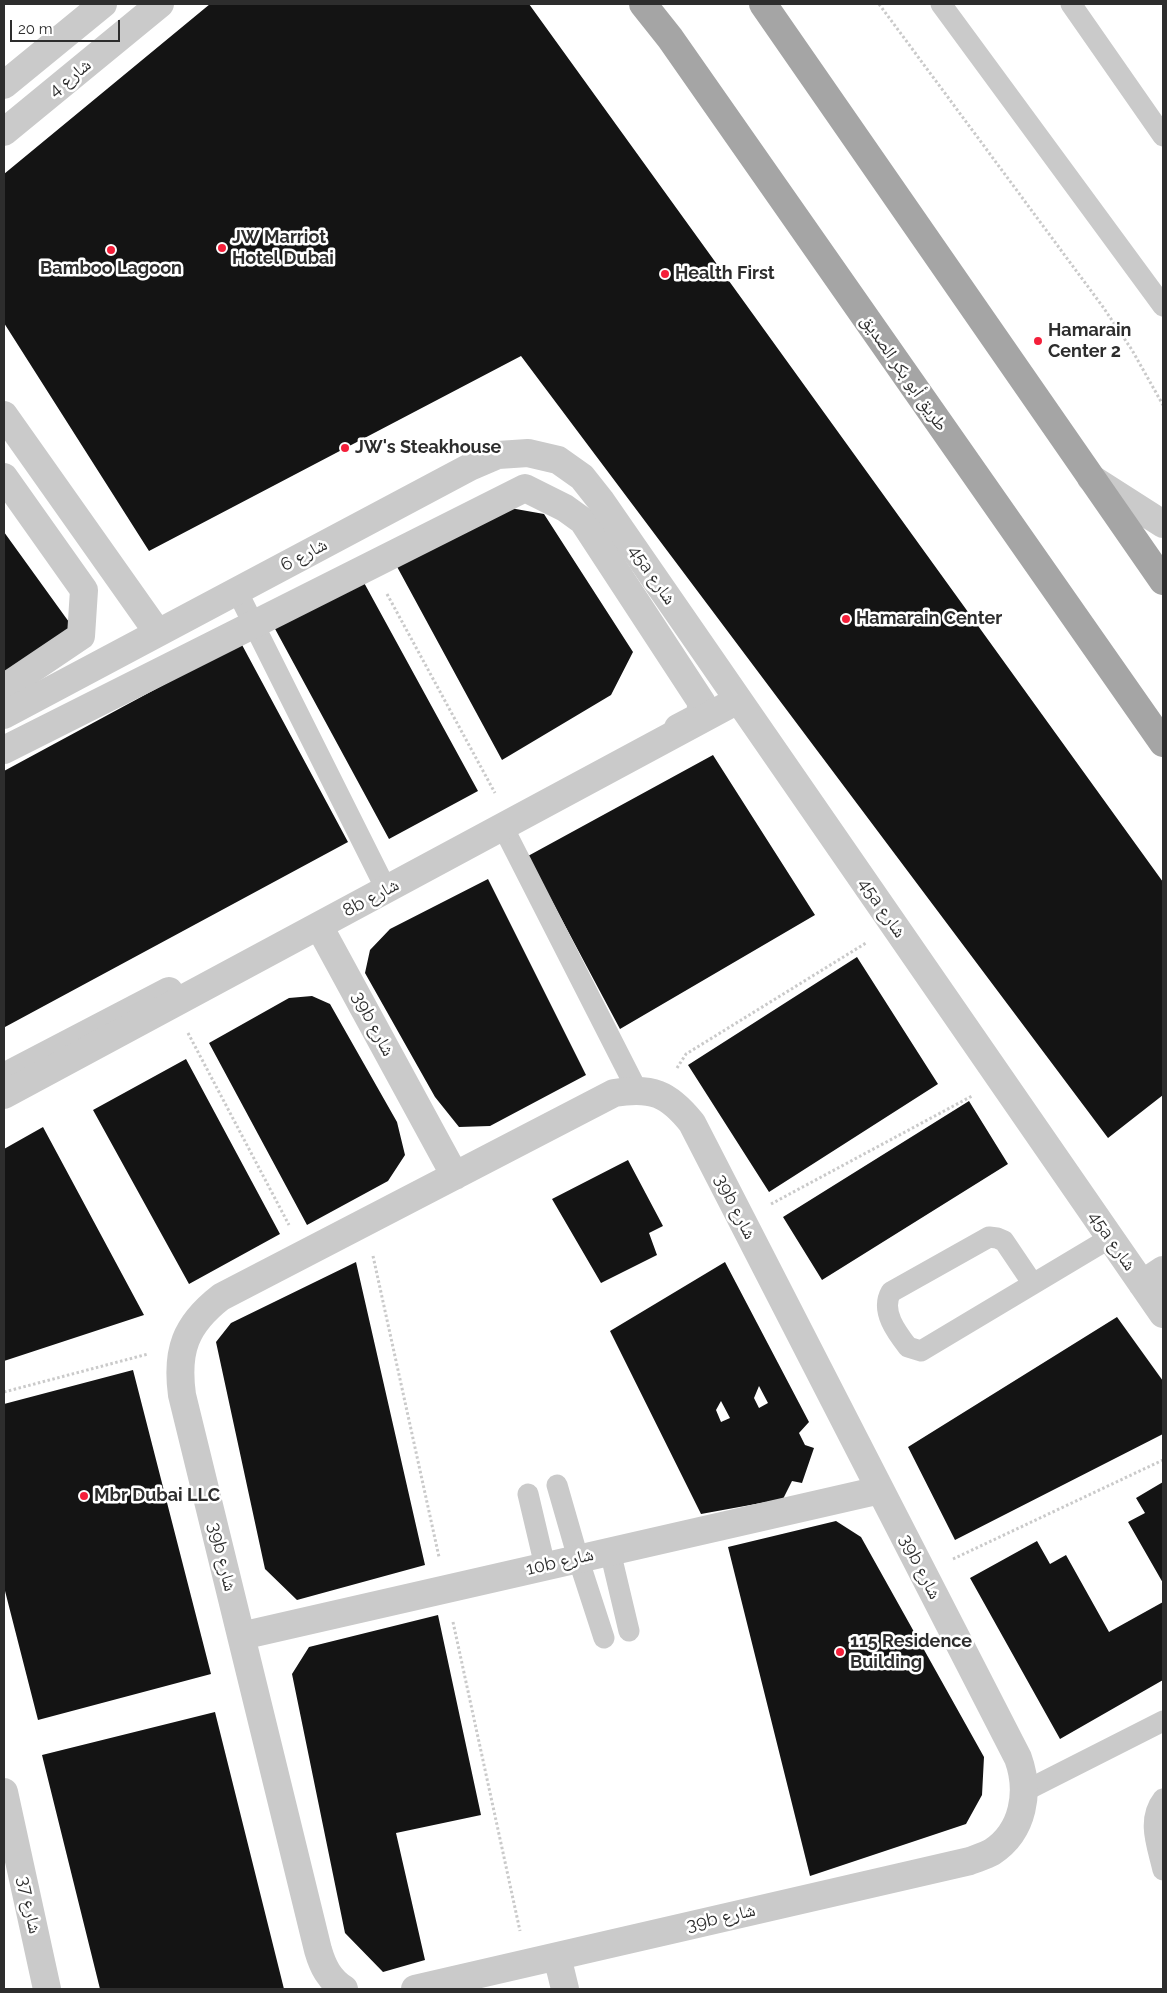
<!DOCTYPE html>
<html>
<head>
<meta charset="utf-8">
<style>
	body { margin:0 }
	#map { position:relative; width:1167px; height:1993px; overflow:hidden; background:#fff; font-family:Raleway,sans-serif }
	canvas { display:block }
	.frame { position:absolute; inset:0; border:5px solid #2d2d2d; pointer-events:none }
	.scale { position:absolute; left:10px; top:20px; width:110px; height:22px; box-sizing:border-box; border:2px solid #2d2d2d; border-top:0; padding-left:6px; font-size:15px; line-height:18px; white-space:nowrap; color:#2d2d2d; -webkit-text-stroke:4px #fff; paint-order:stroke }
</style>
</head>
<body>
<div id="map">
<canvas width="1167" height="1993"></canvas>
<div class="frame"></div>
<div class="scale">20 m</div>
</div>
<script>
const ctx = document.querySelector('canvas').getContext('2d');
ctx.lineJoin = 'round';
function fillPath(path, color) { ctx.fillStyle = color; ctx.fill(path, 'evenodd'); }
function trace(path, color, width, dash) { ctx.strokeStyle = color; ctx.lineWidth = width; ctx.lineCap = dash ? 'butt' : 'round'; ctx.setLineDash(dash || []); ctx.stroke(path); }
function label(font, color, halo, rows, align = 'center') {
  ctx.font = font + ' Raleway,"Noto Naskh Arabic",sans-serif'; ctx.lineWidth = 5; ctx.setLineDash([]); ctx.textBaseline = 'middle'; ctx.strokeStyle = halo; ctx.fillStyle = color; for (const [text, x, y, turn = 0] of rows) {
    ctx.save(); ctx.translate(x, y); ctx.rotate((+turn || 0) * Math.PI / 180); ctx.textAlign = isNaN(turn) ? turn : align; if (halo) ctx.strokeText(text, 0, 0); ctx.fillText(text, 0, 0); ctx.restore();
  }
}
fillPath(new Path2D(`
	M 210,4 L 529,4 L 1163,882 L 1163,1095 L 1108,1138 L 521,356 L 149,551 L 4,323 L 4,174 Z
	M 499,506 L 544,514 L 633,652 L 611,695 L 502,760 L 395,563 Z
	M 4,532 L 74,629 L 4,672 Z
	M 362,579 L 478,791 L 389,839 L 274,627 Z
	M 241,643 L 348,842 L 5,1027 L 4,1024 L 4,771 Z
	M 713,755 L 815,915 L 620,1029 L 528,856 Z
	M 488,879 L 586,1075 L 490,1126 L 459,1127 L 435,1097 L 365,973 L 370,950 L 390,929 Z
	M 857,957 L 938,1084 L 769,1192 L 688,1065 Z
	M 312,996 L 330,1004 L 397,1122 L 405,1155 L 388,1181 L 307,1225 L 209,1043 L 289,998 Z
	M 186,1059 L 280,1234 L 189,1284 L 93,1110 Z
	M 969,1101 L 1008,1164 L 822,1280 L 783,1217 Z
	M 43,1127 L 144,1315 L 4,1361 L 4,1149 Z
	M 628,1160 L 663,1226 L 649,1233 L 657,1255 L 601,1283 L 552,1199 Z
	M 356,1262 L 425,1565 L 297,1600 L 265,1569 L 216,1342 L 231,1323 Z
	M 725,1262 L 809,1422 L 799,1433 L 805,1445 L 814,1448 L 802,1483 L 792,1481 L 783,1499 L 701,1514 L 610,1331 ZM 759,1386 L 768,1403 L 759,1408 L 754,1398 ZM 721,1401 L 730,1418 L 721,1422 L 716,1410 Z
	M 1117,1317 L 1163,1381 L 1163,1434 L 955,1540 L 908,1447 Z
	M 133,1370 L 211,1674 L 38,1720 L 4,1587 L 4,1404 Z
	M 1163,1482 L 1163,1583 L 1128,1522 L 1145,1513 L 1136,1498 Z
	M 836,1521 L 861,1537 L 984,1757 L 982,1795 L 966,1824 L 810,1876 L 728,1547 Z
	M 1037,1541 L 1050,1564 L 1066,1555 L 1109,1632 L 1163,1602 L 1163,1680 L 1060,1739 L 970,1578 Z
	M 438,1615 L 481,1815 L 396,1833 L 425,1960 L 383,1972 L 345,1933 L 292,1674 L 309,1647 Z
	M 215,1712 L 284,1989 L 100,1989 L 42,1755 Z`), '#141414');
trace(new Path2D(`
	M 879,4 L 1103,307 L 1132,350 L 1163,405
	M 387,594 L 495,793
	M 188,1033 L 289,1225
	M 677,1068 L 686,1054 L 866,943
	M 771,1204 L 972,1096
	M 373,1256 L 439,1557
	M 4,1392 L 148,1354
	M 953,1559 L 1163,1460
	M 453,1622 L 520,1931`), '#cacaca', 3, [2.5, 2.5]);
trace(new Path2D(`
	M 941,4 L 1163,306
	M 1071,4 L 1163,136
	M 237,591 L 386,889
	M 503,827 L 637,1090
	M 1033,1284 L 1004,1241 L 997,1238 L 989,1237 L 891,1292 C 880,1311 897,1333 908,1347 L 921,1351 L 926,1348 L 1110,1238
	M 557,1485 L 578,1558 L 604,1638
	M 528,1494 L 545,1566
	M 610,1551 L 629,1631
	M 1025,1791 L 1163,1721
	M 1163,1799 C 1146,1821 1158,1847 1163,1870`), '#cacaca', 21);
trace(new Path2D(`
	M 4,477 L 84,590 L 81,636 L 4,688
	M 4,750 L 525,488 L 565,508 L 583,521 L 702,703 L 699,717 L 678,728
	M 4,1077 L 169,991`), '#cacaca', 28);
trace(new Path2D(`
	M 4,85 L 103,4
	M 4,132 L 160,4
	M 4,415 L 158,633
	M 1091,478 L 1163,524
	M 4,715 L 470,467 L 498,455 L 528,453 L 558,460 L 582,477 L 601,501 L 1163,1314
	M 319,926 L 455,1176
	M 4,1095 L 738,700
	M 1142,1284 L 1163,1270
	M 241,1636 L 880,1490
	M 4,1792 L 47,1989
	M 557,1956 L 565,1989
	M 344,1989 C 329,1979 323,1967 318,1950 L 182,1395 C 176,1351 185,1325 221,1297 L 614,1093 C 652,1087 668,1093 692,1123 L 1018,1758 C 1030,1791 1024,1831 992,1852 C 985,1856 977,1858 970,1861 L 415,1989`), '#cacaca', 28);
trace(new Path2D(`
	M 643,4 L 670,38 L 1163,743
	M 763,4 L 1163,581`), '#a5a5a5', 28);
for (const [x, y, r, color] of [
	[222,248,5,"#f41f3a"],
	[111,250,5,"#f41f3a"],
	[665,274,5,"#f41f3a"],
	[1038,341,5,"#f41f3a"],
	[345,448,5,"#f41f3a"],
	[846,619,5,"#f41f3a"],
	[84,1496,5,"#f41f3a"],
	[840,1652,5,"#f41f3a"]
]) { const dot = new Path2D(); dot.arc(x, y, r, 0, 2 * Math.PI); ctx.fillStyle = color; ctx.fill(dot); trace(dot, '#fff', 2); }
label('18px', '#2d2d2d', '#fff', [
	["شارع 4",70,78,-39],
	["طريق أبو بكر الصديق",904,373,55],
	["شارع 6",304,555,-28],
	["45a شارع",652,575,55],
	["8b شارع",371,898,-28],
	["45a شارع",882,908,55],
	["39b شارع",373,1024,62],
	["39b شارع",735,1207,63],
	["45a شارع",1112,1241,55],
	["39b شارع",222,1557,76],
	["10b شارع",560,1562,-13],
	["39b شارع",920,1567,63],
	["شارع 37",29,1905,78],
	["39b شارع",721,1918,-13]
]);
label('bold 18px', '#2d2d2d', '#fff', [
	["JW Marriot",232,238],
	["Hotel Dubai",232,259],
	["Bamboo Lagoon",111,269,"center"],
	["Health First",675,274],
	["Hamarain",1048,331],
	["Center 2",1048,352],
	["JW's Steakhouse",355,448],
	["Hamarain Center",856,619],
	["Mbr Dubai LLC",94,1496],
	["115 Residence",850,1642],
	["Building",850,1663]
], 'left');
</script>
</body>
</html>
